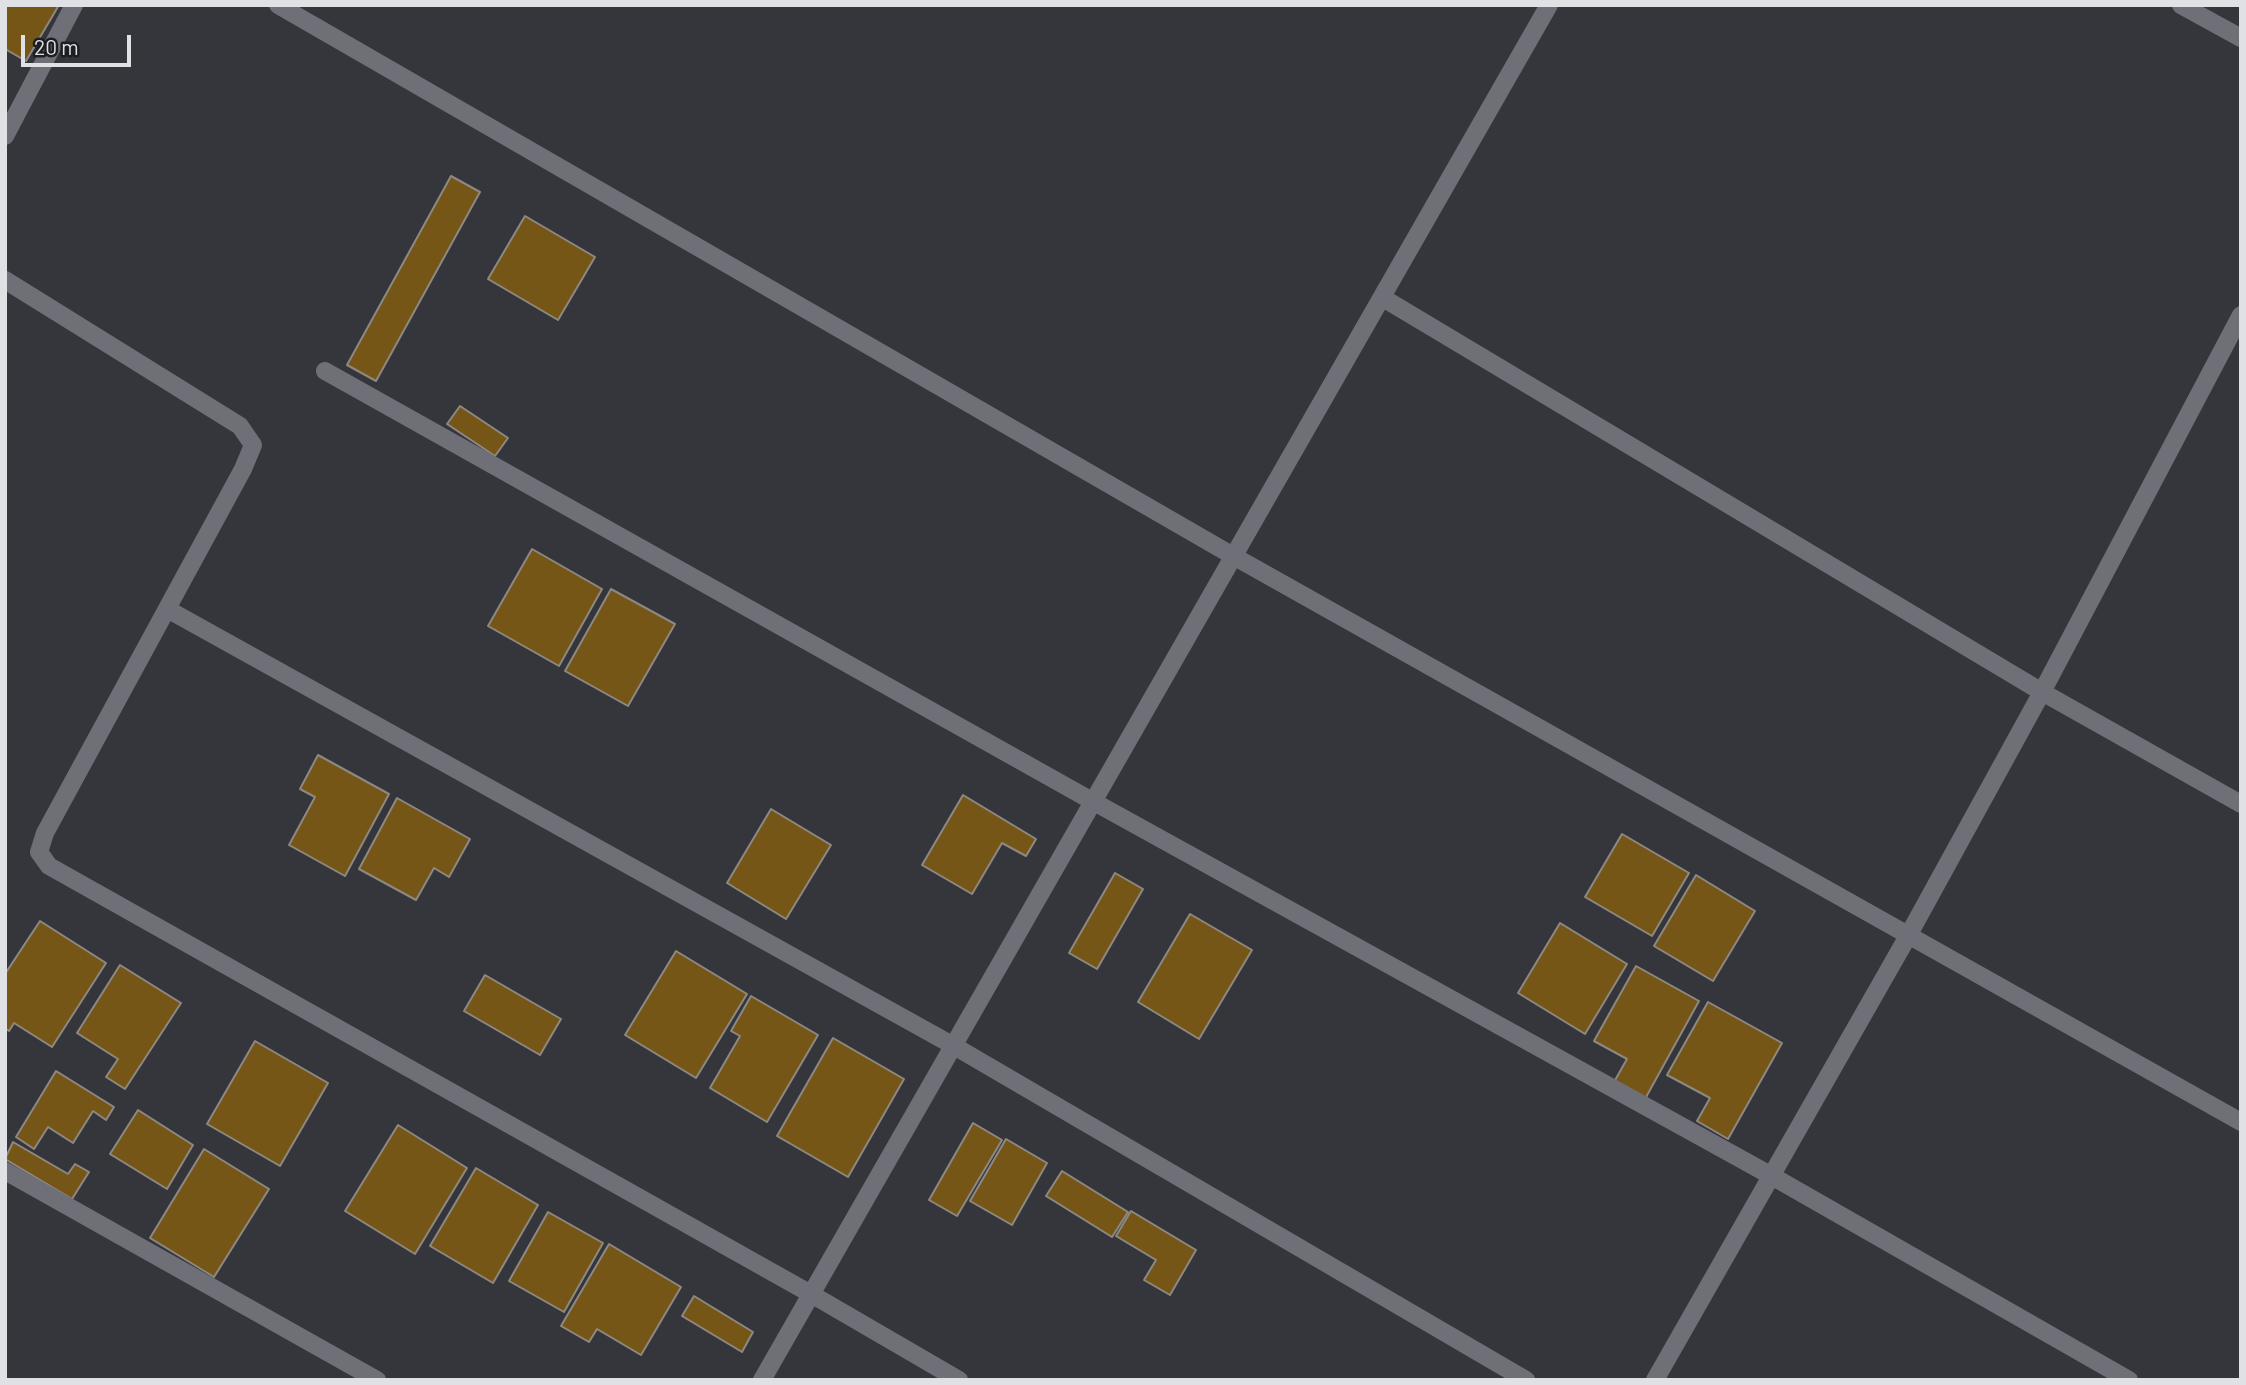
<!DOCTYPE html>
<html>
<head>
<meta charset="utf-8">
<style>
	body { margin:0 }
	#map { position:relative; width:2246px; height:1385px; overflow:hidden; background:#35363c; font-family:Barlow,sans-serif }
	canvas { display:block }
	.frame { position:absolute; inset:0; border:7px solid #e0e1e5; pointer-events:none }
	.scale { position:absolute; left:21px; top:35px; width:110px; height:32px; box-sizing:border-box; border:4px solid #e0e1e5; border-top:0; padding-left:9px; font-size:21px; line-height:24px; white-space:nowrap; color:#e0e1e5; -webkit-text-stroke:5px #1d1e21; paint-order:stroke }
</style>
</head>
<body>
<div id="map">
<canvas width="2246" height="1385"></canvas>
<div class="frame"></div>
<div class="scale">20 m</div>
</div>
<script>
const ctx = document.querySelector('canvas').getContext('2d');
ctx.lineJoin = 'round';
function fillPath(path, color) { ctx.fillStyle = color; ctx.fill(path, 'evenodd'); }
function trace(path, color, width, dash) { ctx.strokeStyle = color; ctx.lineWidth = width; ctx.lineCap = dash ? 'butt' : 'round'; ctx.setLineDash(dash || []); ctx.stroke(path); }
const building = new Path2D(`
	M 5,5 L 59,5 L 26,61 L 5,49 Z
	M 451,176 L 480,192 L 376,381 L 347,365 Z
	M 525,216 L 595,257 L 558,320 L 488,279 Z
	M 460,406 L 508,438 L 495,456 L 447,424 Z
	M 532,549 L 602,589 L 559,666 L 488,626 Z
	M 611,589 L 675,624 L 628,706 L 565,671 Z
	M 318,755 L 389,794 L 345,876 L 289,845 L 315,797 L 300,789 Z
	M 963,795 L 1036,839 L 1026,856 L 1002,843 L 972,894 L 922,865 Z
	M 397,798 L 470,839 L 449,877 L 434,868 L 416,900 L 359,869 Z
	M 771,809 L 831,845 L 786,919 L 727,883 Z
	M 1622,834 L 1689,873 L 1652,936 L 1585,897 Z
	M 1115,873 L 1143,889 L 1097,969 L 1069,953 Z
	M 1696,875 L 1755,911 L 1713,981 L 1654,946 Z
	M 1190,914 L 1252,950 L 1199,1039 L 1138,1002 Z
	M 40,921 L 106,963 L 52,1047 L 14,1023 L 9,1031 L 5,1028 L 5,974 Z
	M 1560,923 L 1627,964 L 1585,1034 L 1518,993 Z
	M 676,951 L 747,994 L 696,1078 L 625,1035 Z
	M 120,965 L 181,1003 L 125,1089 L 106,1077 L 118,1059 L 77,1033 Z
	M 1636,966 L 1699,1001 L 1645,1099 L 1614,1082 L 1627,1059 L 1594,1041 Z
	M 485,975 L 561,1019 L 540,1055 L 464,1011 Z
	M 751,996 L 818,1035 L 767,1122 L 710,1088 L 740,1036 L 731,1031 Z
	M 1708,1002 L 1782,1043 L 1728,1139 L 1697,1121 L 1710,1098 L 1667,1075 Z
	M 833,1038 L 904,1079 L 848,1177 L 777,1136 Z
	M 255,1041 L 328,1083 L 280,1166 L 207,1124 Z
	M 56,1071 L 114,1107 L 106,1120 L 93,1111 L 73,1143 L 48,1127 L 34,1149 L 16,1137 Z
	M 138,1110 L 193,1145 L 167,1189 L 110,1154 Z
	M 973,1123 L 1002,1140 L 957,1216 L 929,1200 Z
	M 398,1125 L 467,1168 L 415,1254 L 345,1211 Z
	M 1006,1139 L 1047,1163 L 1012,1225 L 970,1201 Z
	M 13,1142 L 68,1174 L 75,1164 L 89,1172 L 72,1199 L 5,1159 Z
	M 204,1149 L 269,1189 L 214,1277 L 150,1238 Z
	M 476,1168 L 538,1205 L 493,1283 L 430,1246 Z
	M 1062,1171 L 1128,1212 L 1112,1237 L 1046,1196 Z
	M 1131,1211 L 1196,1250 L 1170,1295 L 1144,1280 L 1156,1260 L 1116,1236 Z
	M 548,1212 L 603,1243 L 564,1312 L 509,1281 Z
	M 609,1244 L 681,1287 L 641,1355 L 597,1329 L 589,1342 L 561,1326 Z
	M 694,1296 L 753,1332 L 742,1352 L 682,1316 Z`);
fillPath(building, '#765616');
trace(building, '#8d8982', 2);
trace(new Path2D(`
	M 278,5 L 1235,557 L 2241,1122
	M 2181,5 L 2241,38
	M 5,136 L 74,5
	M 5,280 L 240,426 L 253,445 L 243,469 L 45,833 L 39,852 L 49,866 L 811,1294 L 959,1380
	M 1383,298 L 2042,692 L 2241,315
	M 325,371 L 1094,802 L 1770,1175 L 2129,1380
	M 167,609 L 954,1046 L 1526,1380
	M 5,1171 L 377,1380
	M 762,1380 L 1549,5
	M 1655,1380 L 1908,936 L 2042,692 L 2241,804`), '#6f7077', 18);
</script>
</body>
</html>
